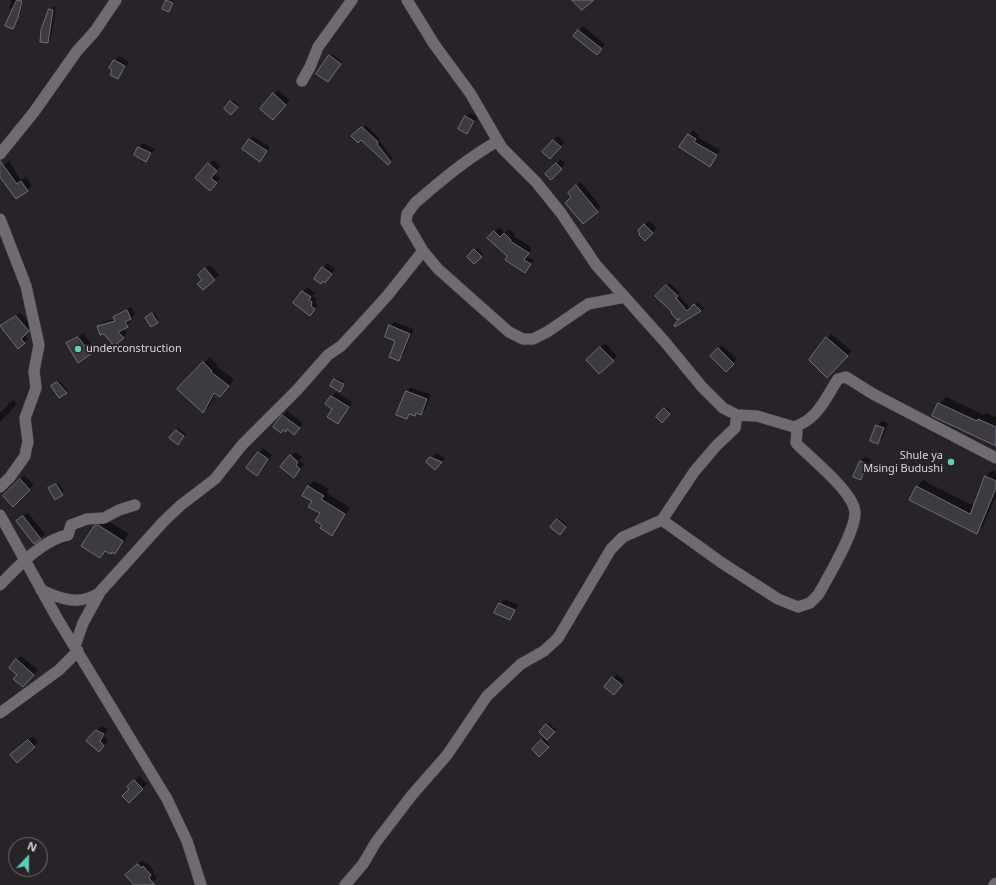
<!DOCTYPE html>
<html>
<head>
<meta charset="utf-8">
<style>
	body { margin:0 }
	#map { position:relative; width:996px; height:885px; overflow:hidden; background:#282328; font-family:"Noto Sans",sans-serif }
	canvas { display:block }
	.north { position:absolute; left:8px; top:837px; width:40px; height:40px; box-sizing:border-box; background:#282328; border:1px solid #6f6a6f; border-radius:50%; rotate:22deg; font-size:11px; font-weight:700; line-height:16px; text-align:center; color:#d9d5d9 }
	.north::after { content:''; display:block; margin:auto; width:14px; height:18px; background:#5cceba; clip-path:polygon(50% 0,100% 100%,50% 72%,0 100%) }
</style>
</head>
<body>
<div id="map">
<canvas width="996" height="885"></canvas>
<div class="north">N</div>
</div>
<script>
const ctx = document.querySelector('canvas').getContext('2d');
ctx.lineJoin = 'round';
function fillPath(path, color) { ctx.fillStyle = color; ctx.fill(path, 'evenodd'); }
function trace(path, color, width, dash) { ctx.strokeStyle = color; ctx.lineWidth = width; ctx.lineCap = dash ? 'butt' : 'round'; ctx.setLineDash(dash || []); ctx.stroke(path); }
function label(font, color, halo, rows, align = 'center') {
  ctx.font = font + ' "Noto Sans",sans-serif'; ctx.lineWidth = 4; ctx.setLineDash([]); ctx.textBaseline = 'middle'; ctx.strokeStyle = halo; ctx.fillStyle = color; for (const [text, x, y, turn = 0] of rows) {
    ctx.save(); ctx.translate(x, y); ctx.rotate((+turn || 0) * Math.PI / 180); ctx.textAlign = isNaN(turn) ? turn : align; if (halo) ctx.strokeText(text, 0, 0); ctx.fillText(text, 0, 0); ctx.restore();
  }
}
fillPath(new Path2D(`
	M 12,0 L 23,0 L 20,15 L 13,28 L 14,10 L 9,8 Z
	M 167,0 L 175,1 L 169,11 L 163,8 Z
	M 54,6 L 56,7 L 51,38 L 48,42 L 50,10 Z
	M 583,26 L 605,44 L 601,49 L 574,36 Z
	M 332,54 L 342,62 L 329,79 L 330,56 Z
	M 119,56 L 129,62 L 118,78 L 114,61 Z
	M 278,90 L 290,100 L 277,114 L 274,94 Z
	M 233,100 L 239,105 L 233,112 L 225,109 Z
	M 470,113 L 478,117 L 467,133 L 465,117 Z
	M 366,125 L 380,139 L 379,140 L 393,159 L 388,164 L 361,139 L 353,136 Z
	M 693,130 L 699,135 L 698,137 L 720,150 L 709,165 L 689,135 Z
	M 253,136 L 270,147 L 263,157 L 244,149 Z
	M 558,136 L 564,142 L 554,153 L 553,140 Z
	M 143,143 L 155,149 L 146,161 L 139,148 Z
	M 561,159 L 565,164 L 551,178 L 546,174 Z
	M 213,160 L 220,166 L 214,173 L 220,178 L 210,189 L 209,164 Z
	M 9,161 L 21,180 L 26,177 L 32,186 L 16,198 L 1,177 L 0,178 L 0,167 Z
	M 581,182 L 601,207 L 597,211 L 569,193 Z
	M 649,221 L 657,228 L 645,240 L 639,231 Z
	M 499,227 L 505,233 L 509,229 L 515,235 L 514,236 L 532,248 L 527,256 L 534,260 L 525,271 L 489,238 Z
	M 477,248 L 483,254 L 474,263 L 468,257 Z
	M 327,263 L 335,269 L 325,282 L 323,268 Z
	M 210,265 L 219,275 L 203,289 L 198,284 L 203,279 L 203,270 Z
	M 670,283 L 680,293 L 678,295 L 691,309 L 697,302 L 704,308 L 701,311 L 684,315 L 673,312 L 657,296 Z
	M 307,287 L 315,293 L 312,296 L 316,298 L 315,302 L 318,305 L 310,315 L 294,303 Z
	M 131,307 L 135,314 L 130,319 L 131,322 L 123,328 L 127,333 L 123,338 L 99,326 L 103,322 L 115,319 L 118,313 Z
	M 154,312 L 159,320 L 157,322 L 148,316 Z
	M 20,313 L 32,326 L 24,334 L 28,339 L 19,348 L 5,323 Z
	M 394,322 L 414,329 L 403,355 L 399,360 L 396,341 L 390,326 Z
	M 83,333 L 95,349 L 78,361 L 68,343 Z
	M 831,334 L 852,351 L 827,377 L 827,338 Z
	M 605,343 L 617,356 L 599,373 L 587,360 Z
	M 722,345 L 737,359 L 726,370 L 711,356 Z
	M 210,357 L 218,365 L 216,366 L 234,379 L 226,390 L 216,393 L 209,406 L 203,412 L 179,389 Z
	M 337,378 L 345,382 L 342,389 L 331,386 Z
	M 59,381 L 68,390 L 66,392 L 54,384 Z
	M 411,387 L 431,395 L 425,410 L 420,414 L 411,414 L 407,418 L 397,414 L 407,391 Z
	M 336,392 L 352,402 L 338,422 L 333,409 L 326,404 Z
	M 946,397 L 984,415 L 986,413 L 996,417 L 996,445 L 939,404 Z
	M 13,400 L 17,404 L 0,422 L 0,413 Z
	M 667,407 L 671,412 L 662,421 L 657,417 Z
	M 287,411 L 303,423 L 298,429 L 288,429 L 286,431 L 275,427 Z
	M 882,421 L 888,424 L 882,439 L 878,443 L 872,441 L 877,425 Z
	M 178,428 L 186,434 L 180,442 L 170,438 Z
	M 263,448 L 272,455 L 257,474 L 258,453 Z
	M 295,452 L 302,457 L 299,460 L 304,464 L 294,477 L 282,467 Z
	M 436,453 L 445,458 L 439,465 L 427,462 Z
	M 865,457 L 871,460 L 865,475 L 861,479 L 860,462 Z
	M 992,470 L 996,472 L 996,495 L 983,526 L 976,533 L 917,487 L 923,480 L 974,506 L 985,477 Z
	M 24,475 L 34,485 L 13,505 L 4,496 Z
	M 314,481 L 329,489 L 327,493 L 350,508 L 332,534 L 323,524 L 321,513 L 313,501 L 308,487 Z
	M 58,483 L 64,492 L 62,494 L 49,488 Z
	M 28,513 L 45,534 L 34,543 L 22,517 Z
	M 559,518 L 567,525 L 560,534 L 552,527 Z
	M 102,519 L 105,519 L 129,534 L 115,553 L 106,550 L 100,557 L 95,526 Z
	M 504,599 L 518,605 L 509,619 L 496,613 Z
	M 21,656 L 38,670 L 27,682 L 18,675 L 16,660 Z
	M 617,674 L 625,681 L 618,689 L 613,678 Z
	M 549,723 L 556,730 L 547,738 L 540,732 Z
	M 101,726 L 108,729 L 104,736 L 108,741 L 99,751 L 97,730 Z
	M 33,736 L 38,742 L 34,746 L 16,751 Z
	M 544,739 L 550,745 L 539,755 L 533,749 Z
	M 139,776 L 147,784 L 129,802 L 131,789 L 128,787 Z
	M 142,860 L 146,864 L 147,863 L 154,871 L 153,873 L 157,878 L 149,885 L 136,885 L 131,870 Z`), '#0007');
const building = new Path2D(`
	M 17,0 L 22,1 L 18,18 L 13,29 L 5,26 Z
	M 166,0 L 173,3 L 169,12 L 162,9 Z
	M 572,0 L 594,0 L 582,10 Z
	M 49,9 L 53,10 L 48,43 L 40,42 L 41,30 Z
	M 578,30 L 602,49 L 597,55 L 573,36 Z
	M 329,55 L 341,64 L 328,82 L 316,74 Z
	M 114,60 L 125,66 L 118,79 L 110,75 L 112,70 L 109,68 Z
	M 273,93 L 286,105 L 273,120 L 260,109 Z
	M 230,101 L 238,107 L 231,115 L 224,109 Z
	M 465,116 L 474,121 L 467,134 L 458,129 Z
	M 362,127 L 378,142 L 377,144 L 391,162 L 388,165 L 361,140 L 358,143 L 351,136 Z
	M 688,134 L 696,139 L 694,142 L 717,155 L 710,167 L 679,147 Z
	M 249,139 L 267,151 L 260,162 L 242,149 Z
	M 553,140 L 561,147 L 550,159 L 542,152 Z
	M 138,147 L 151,153 L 146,162 L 134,155 Z
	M 0,161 L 17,184 L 21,181 L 28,191 L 16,199 L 0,177 Z
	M 208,163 L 217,171 L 211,178 L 217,183 L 210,191 L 195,178 Z
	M 556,163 L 562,169 L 551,180 L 545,174 Z
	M 576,185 L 598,212 L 583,224 L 565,203 L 571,197 L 568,193 Z
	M 644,224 L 653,233 L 645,241 L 639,235 L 640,234 L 638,231 Z
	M 494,231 L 500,237 L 504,233 L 511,240 L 510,241 L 529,253 L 524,260 L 531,264 L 525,273 L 505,260 L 507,256 L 487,238 Z
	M 474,249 L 482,257 L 474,264 L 467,257 Z
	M 322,267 L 332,274 L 325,283 L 323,281 L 321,284 L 314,279 Z
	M 205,268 L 215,280 L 203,290 L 197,284 L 202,280 L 198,275 Z
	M 666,285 L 678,296 L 676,298 L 687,311 L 694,304 L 701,311 L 675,327 L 674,325 L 680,318 L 677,320 L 671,313 L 672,312 L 655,296 Z
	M 302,291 L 311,297 L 309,300 L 312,302 L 311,306 L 315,309 L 310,316 L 293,303 Z
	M 127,310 L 131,319 L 125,322 L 128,327 L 118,332 L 124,338 L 114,346 L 104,334 L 100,335 L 97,326 L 115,321 L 113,317 Z
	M 152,313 L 158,323 L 151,327 L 145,318 Z
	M 16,316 L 29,331 L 21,339 L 25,343 L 18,349 L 0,326 Z
	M 389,325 L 410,334 L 399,361 L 389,357 L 395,341 L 385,337 Z
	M 78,337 L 91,354 L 78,363 L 66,343 Z
	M 826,337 L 848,356 L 827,378 L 809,360 Z
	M 600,347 L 614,361 L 599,374 L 586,360 Z
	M 718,348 L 734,364 L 726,372 L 710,356 Z
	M 203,362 L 212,371 L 211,372 L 229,386 L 220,397 L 214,393 L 203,413 L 177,389 Z
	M 334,379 L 344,384 L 340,392 L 330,386 Z
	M 57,382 L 67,393 L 59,398 L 51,386 Z
	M 406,391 L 427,399 L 421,415 L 416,413 L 415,416 L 409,414 L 407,419 L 396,415 Z
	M 331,396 L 349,407 L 338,424 L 327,417 L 332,409 L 325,404 Z
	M 938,403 L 977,421 L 978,419 L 996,427 L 996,446 L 932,416 Z
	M 664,408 L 670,414 L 662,423 L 656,417 Z
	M 282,415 L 300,428 L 294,435 L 287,429 L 286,432 L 283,430 L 281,433 L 273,427 Z
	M 876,425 L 884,428 L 878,444 L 870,441 Z
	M 176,430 L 184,436 L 178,445 L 169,438 Z
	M 258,452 L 268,459 L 257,476 L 246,468 Z
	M 290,455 L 298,462 L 296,465 L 300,469 L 294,478 L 280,467 Z
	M 430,457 L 442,462 L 435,470 L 426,462 Z
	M 860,461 L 867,464 L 861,480 L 853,477 Z
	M 985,476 L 996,481 L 996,488 L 977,534 L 909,500 L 916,486 L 970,514 Z
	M 20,479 L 30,490 L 13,507 L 3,496 Z
	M 56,484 L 63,495 L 55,500 L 48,488 Z
	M 308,486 L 324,496 L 321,499 L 345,514 L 332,536 L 320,528 L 322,525 L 315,521 L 320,513 L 308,507 L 312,501 L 302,496 Z
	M 23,516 L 41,539 L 34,544 L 16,521 Z
	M 557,519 L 566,527 L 560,535 L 550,527 Z
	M 98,525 L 123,541 L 115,554 L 112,552 L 111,554 L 105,551 L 100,558 L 81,546 L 94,526 Z
	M 499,603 L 515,610 L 510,620 L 494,613 Z
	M 16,659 L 34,675 L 23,687 L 13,679 L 17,675 L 9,668 Z
	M 612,677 L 622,685 L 614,695 L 604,687 Z
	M 546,724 L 555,732 L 547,740 L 539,732 Z
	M 96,730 L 104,734 L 100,741 L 104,746 L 99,752 L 86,741 Z
	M 28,740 L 35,747 L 17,763 L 10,755 Z
	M 541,740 L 549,747 L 539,757 L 532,749 Z
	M 134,780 L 143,789 L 129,803 L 122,796 L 129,789 L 127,787 Z
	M 138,864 L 141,868 L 143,866 L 151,875 L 149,878 L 155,885 L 134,885 L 125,875 Z`);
fillPath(building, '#3d3b42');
trace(building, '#706e76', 1);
const minor = new Path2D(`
	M 407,0 L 434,44 L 470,93 L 502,148 L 536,182 L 561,213 L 596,265 L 665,342 L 702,387 L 723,408 L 737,415 L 757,416 L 794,427 L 797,432 L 796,443 C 810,458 853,491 855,512 C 856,531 828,577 818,595 L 810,603 L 798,607 L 778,599 L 722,563 L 662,520
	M 302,81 L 310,67 L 318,47 L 352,0
	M 498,141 C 466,159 442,180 415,203 L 407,214 L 406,222 L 423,251 L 438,269 L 509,332 L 523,339 L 533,339 L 547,332 L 588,304 L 625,297
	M 0,154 L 34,112 L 77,51 L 95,31 L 116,0
	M 0,219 L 26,286 L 39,345 L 34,371 L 36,388 L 25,418 L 28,442 L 26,450 L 25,456 L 10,477 L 0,487
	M 794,427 C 818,419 825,399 838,379 L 846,377 L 873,394 L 996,458
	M 0,515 L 57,618 L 167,799 L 187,841 L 201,885
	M 0,585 C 17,567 44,539 68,535 L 71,525 L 87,519 L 104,518 L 119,510 L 135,505
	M 41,590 C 61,599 79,606 99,593 L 164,521 L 181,505 L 215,479 L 242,445 L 297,390 L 328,355 L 341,346 L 358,328 L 387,296 L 423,251
	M 75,646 L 83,623 L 99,594
	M 0,713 L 59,670 L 78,651
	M 345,885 L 363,864 L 376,842 L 412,795 L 447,755 L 487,696 L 521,664 L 544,651 L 558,638 L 611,549 L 623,537 L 662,520 L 694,472 L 716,446 L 735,428 L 737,415
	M 994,885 L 996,883`);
trace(minor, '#454045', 12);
trace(minor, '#716b71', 11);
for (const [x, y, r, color] of [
	[78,349,4,"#5cceba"],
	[951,462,4,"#5cceba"]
]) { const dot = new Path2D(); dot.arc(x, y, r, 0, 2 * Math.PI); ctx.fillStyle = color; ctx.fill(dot); trace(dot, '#282328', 1.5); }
label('11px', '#d9d5d9', '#282328', [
	["underconstruction",86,349],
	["Shule ya",943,456,"right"],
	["Msingi Budushi",943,469,"right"]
], 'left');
</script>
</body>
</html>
